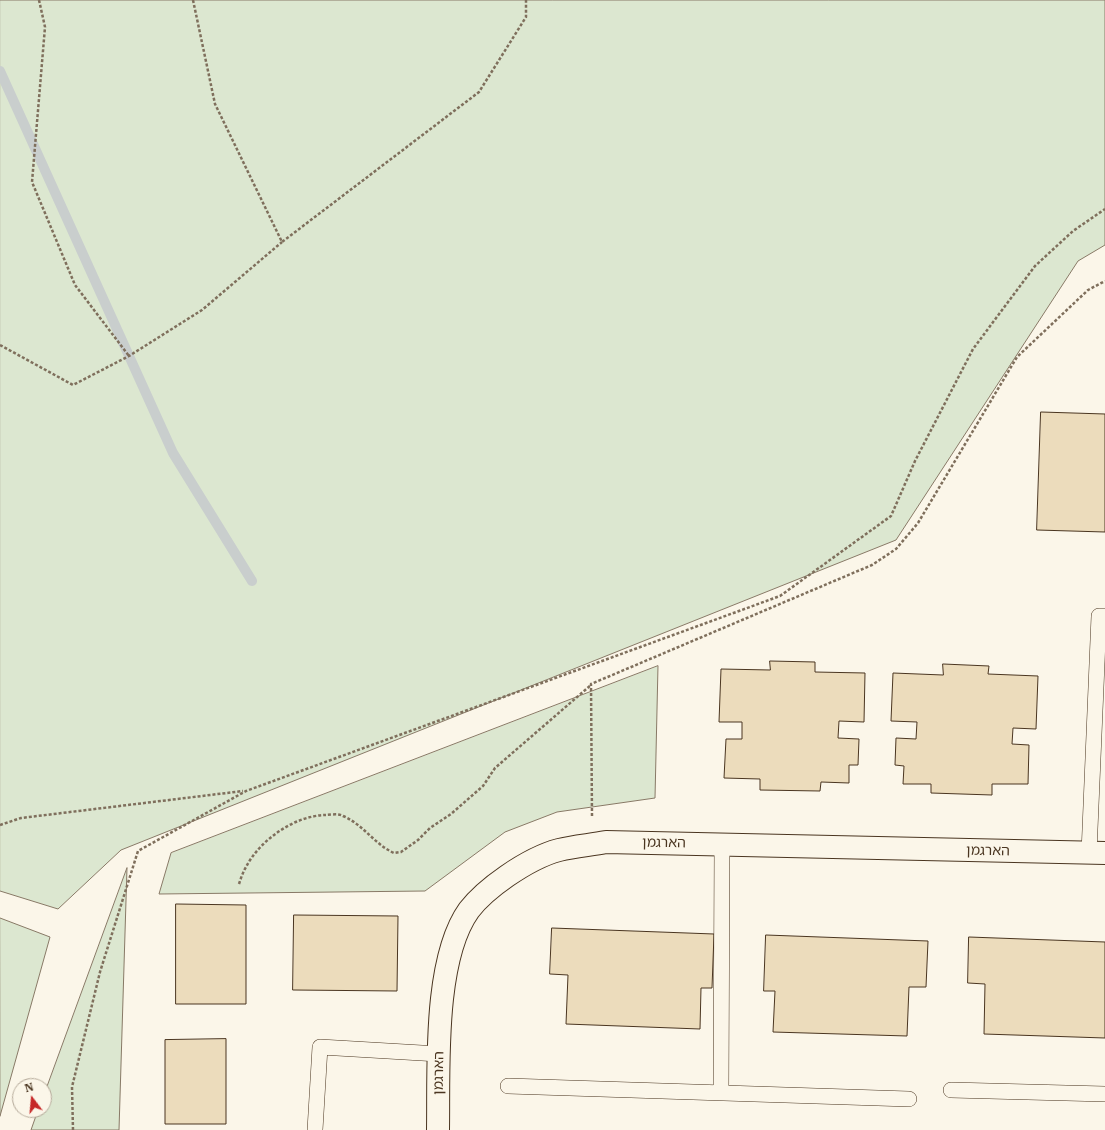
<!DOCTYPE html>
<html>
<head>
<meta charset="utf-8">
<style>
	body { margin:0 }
	#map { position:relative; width:1105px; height:1130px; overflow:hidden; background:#fbf6e9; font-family:"IBM Plex Serif",serif }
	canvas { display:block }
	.north { position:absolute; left:12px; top:1078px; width:40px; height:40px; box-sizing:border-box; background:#fbf6e9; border:1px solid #b4a999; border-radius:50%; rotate:344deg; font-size:11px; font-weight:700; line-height:16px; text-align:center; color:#4a3520 }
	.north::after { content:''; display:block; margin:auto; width:14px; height:18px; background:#c62828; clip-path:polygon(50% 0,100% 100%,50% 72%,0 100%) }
</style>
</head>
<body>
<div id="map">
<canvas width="1105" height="1130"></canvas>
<div class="north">N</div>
</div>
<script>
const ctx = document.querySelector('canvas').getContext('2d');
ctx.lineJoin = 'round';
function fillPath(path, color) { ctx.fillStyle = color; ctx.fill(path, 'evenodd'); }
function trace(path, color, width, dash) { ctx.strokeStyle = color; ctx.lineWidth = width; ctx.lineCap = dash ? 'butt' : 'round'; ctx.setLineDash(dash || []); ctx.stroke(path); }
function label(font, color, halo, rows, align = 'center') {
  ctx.font = font + ' "IBM Plex Serif","Noto Sans Hebrew",serif'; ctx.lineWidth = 3; ctx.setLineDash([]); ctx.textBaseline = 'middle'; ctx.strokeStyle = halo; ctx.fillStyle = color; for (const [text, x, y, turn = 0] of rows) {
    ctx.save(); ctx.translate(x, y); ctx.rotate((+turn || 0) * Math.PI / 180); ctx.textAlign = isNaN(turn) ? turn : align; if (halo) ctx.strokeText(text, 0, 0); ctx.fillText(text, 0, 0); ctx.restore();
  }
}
const green = new Path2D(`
	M 0,0 L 1105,0 L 1105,245 L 1078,261 L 896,540 L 121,850 L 58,909 L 0,891 Z
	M 658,666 L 655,798 L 557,812 L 505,832 L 425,891 L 159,894 L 171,853 Z
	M 127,868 L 119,1130 L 31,1130 L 38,1110 L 44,1110 L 44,1095 Z
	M 0,918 L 50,937 L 0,1116 Z`);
fillPath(green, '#dce7d0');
trace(green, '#887966', 1);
trace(new Path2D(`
	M 0,71 L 173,453 L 252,581`), '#c9cecd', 10);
const building = new Path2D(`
	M 1041,412 L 1105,414 L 1105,532 L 1037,530 Z
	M 770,661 L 815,662 L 815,672 L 865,673 L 864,722 L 839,721 L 838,738 L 859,739 L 858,765 L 849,765 L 849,783 L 821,782 L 820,791 L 760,790 L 760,779 L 724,778 L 726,739 L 742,739 L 742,722 L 719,722 L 721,669 L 770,670 Z
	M 943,664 L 989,666 L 988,674 L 1038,676 L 1036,729 L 1013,728 L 1012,744 L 1029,745 L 1028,784 L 992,784 L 992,795 L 931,793 L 931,784 L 903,784 L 904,766 L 895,765 L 896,738 L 916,739 L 917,722 L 891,721 L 893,673 L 943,675 Z
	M 176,904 L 246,905 L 246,1004 L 176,1004 Z
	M 294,915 L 398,916 L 397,991 L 293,990 Z
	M 552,928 L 714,934 L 712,988 L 701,988 L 700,1029 L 566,1024 L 568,975 L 550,974 Z
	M 766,935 L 928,941 L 926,987 L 909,987 L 907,1036 L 773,1032 L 775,991 L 764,991 Z
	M 969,937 L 1105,942 L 1105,1038 L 984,1034 L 985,984 L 968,983 Z
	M 226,1039 L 226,1124 L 165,1124 L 165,1040 Z`);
fillPath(building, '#ecdcbc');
trace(building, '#4a3520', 1);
const service = new Path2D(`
	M 1089,853 L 1099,616 L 1105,616
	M 508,1086 L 909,1099
	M 951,1090 L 1105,1094
	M 721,1093 L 722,845
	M 315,1130 L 320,1047 L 439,1054`);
const minor = new Path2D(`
	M 438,1130 C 439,1070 433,960 469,910 C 479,897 494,885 507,876 C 523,865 540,855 559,850 C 574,846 591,845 606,842 L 1105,853`);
trace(service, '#4a3520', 16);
trace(minor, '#4a3520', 24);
trace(new Path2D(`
	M 39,0 L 45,27 L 32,182 L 75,285 L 129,356
	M 193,0 L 215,104 L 282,242 L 479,92 L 526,17 L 526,0
	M 0,345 L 73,385 L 129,356 L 202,310 L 282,242
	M 592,816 L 591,684 L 872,565 L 896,549 L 918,523 L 1017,357 L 1088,290 L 1105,281
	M 0,825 L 21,818 L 243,791
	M 239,884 C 241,878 243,872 246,867 C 260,840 294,816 325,815 C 330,815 338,813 343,816 C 364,825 374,844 394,853 L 401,852 L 418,840 L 430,828 L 451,814 L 483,786 L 495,768 L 591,685
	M 73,1130 L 72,1087 L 100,972 L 138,851 L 246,791 L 780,596 L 891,516 L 915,461 L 973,349 L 1035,266 L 1073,231 L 1105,209`), '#7f6f5c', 2.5, [3, 2]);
trace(service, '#fbf6e9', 15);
trace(minor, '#fbf6e9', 22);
label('14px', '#4a3520', '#fbf6e9', [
	["הארגמן",664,843,1],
	["הארגמן",988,851,1],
	["הארגמן",439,1073,-89]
]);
</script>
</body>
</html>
